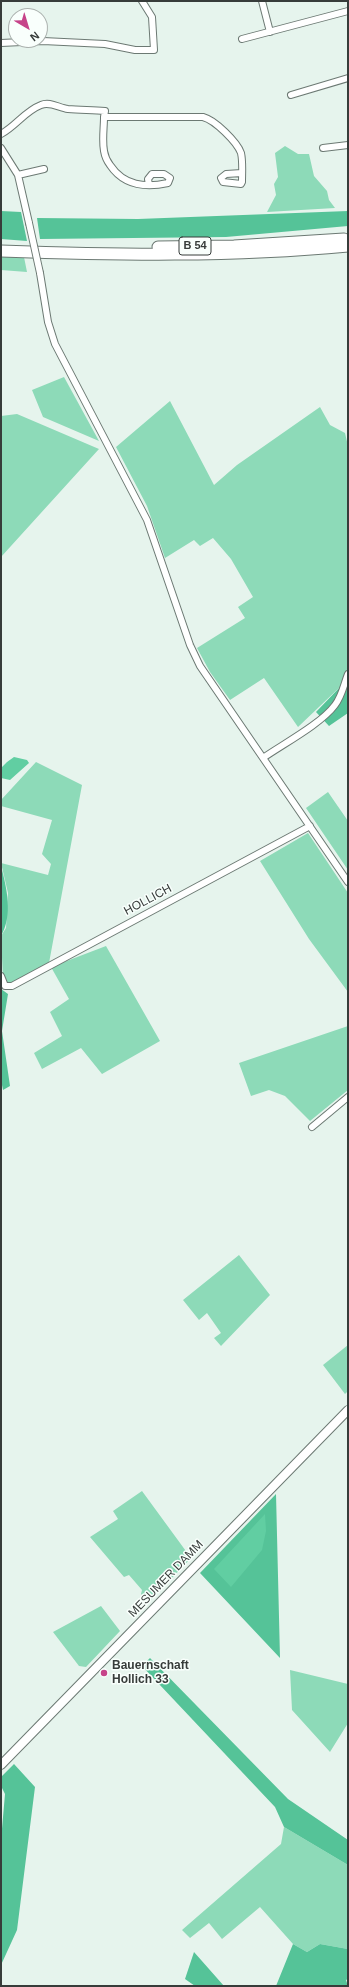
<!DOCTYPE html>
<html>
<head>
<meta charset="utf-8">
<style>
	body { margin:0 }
	#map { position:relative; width:349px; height:1987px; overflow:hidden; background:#e6f4ed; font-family:Arial,sans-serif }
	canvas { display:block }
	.frame { position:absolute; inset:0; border:2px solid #373c3a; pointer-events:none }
	.north { position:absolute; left:8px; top:8px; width:40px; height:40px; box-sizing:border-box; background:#f9fffc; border:1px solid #abb1ae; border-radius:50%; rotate:142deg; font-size:11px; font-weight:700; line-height:16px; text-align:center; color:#373c3a }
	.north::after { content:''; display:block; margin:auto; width:14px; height:18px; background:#c64389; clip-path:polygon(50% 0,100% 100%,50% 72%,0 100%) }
</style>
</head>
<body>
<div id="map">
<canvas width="349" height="1987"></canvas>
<div class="frame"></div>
<div class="north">N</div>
</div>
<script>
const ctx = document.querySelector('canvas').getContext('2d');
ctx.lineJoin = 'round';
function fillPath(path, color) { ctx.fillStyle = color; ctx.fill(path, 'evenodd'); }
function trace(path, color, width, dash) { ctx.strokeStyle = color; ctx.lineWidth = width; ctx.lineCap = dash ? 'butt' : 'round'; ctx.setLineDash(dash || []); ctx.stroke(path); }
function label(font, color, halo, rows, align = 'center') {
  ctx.font = font + ' Arial,sans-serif'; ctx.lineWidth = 3; ctx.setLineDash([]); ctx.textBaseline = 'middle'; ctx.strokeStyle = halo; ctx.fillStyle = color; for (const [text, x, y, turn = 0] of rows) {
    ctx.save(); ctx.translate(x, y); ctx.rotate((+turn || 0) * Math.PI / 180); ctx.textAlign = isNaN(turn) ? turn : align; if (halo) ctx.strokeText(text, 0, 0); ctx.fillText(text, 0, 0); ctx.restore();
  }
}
fillPath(new Path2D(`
	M 285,146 L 298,154 L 309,154 L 314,176 L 327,191 L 329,200 L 335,208 L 267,212 L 276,195 L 274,184 L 278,177 L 275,153 Z
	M 1,256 L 24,257 L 27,272 L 1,270 Z
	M 64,377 L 99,441 L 43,417 L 32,390 Z
	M 170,401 L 214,485 L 237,465 L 320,407 L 330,425 L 345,433 L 348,446 L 348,666 L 341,686 L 298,727 L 264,678 L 230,700 L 210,672 L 197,648 L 245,618 L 238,607 L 253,597 L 231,559 L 213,538 L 200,546 L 194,540 L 165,558 L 147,506 L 116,447 Z
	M 17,414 L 99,449 L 1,557 L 1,416 Z
	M 36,762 L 82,785 L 49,963 L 9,984 L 3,979 L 1,936 L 6,928 L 8,893 L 1,863 L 48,875 L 51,864 L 42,854 L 52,820 L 1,806 L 1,800 Z
	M 328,792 L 348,821 L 348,870 L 306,808 Z
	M 308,833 L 348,893 L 348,992 L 309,939 L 260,861 Z
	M 106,946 L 160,1041 L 102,1074 L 81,1048 L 42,1069 L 34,1053 L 62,1036 L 50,1012 L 69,999 L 51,967 Z
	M 348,1026 L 348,1090 L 310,1121 L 285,1096 L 269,1090 L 251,1096 L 239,1063 Z
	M 239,1255 L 270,1295 L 221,1346 L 214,1338 L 221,1333 L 207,1313 L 199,1320 L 183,1300 Z
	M 348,1345 L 348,1391 L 345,1394 L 323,1365 Z
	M 142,1491 L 191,1558 L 148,1603 L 141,1594 L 142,1590 L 129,1575 L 124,1577 L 90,1537 L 118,1519 L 113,1511 Z
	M 101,1606 L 120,1631 L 86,1667 L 79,1666 L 53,1632 Z
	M 290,1670 L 348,1684 L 348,1723 L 330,1752 L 292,1710 Z
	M 284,1827 L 348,1865 L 348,1949 L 320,1944 L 307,1952 L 293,1944 L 260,1907 L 222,1939 L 209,1923 L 190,1938 L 182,1930 L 281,1844 Z`), '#8ddab8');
fillPath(new Path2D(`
	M 1,211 L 21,212 L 27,241 L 1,239 Z
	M 348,211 L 348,226 L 226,237 L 40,239 L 37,218 L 138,219 Z
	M 348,666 L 348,713 L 329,726 L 316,712 L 341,686 Z
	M 1,866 C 7,889 13,915 1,936 Z
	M 1,989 L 8,994 L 2,1031 L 10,1086 L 3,1090 L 1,1080 Z
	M 276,1494 L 280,1658 L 200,1573 Z
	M 150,1658 L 288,1799 L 348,1840 L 348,1865 L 284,1827 L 275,1807 L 142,1666 Z
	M 14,1764 L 35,1787 L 17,1930 L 1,1965 L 1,1840 L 5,1794 L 1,1786 L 1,1777 Z
	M 293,1944 L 307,1952 L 320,1944 L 348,1949 L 348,1979 L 346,1980 L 348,1986 L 276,1986 Z
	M 194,1952 L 224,1986 L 195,1986 L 185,1979 Z`), '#55c398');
fillPath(new Path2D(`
	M 14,757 L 27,760 L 29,763 L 10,780 L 1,778 L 1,768 L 7,762 Z
	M 265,1514 L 266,1531 L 262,1550 L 231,1587 L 214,1569 Z`), '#61cea2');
const street = new Path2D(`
	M 262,1 L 270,32
	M 242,39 L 348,11
	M 1,43 L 43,41 L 105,44 L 135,50 L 154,50 L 152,17 L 142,1
	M 291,95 L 348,78
	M 104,117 C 104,128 102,140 104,151 C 105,157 107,161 110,165 C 124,186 145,188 168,183 L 170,178 L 164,174 L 152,174 L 148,179 L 149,185
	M 1,134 C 16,126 25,111 41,105 C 50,101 59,108 68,109 C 80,110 92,110 105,111 L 104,117 L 203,117 C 215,120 237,142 241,153 C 243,162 242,173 242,182 L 241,184 L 223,182 L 221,178 L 226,174 L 242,173
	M 1,148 L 18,175 L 29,223
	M 323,148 L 348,145
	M 18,175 L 44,169
	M 40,273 L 48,322 L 55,344 L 147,520 L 190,645 L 200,666 L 348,882
	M 263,758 C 283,744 321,724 335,705 C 342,696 344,684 348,674
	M 1,976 L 5,986 L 12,986 L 310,826
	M 312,1127 L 348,1097`);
const secondary = new Path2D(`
	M 1,1765 L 348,1410`);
const highway = new Path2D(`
	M 158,247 L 234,246 L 344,239
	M 1,251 C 117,255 232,257 348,246`);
trace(street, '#6c7973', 8);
trace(secondary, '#6c7973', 10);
trace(highway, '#6c7973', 13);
trace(street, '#fff', 6);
trace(secondary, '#fff', 8);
trace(highway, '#fff', 11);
const streetBridge = new Path2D(`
	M 29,223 L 40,273`);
trace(streetBridge, '#6c7973', 8, []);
trace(streetBridge, '#fff', 6);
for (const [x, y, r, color] of [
	[104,1673,4,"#c64389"]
]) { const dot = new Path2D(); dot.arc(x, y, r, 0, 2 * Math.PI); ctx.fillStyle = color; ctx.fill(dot); trace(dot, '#f9fffc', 1.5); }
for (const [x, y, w] of [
	[195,246,32]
]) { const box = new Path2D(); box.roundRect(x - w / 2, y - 9, w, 18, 3); ctx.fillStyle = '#f9fffc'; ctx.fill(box); trace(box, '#373c3a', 1); }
label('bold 11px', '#373c3a', null, [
	["B 54",195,246]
]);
label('12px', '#373c3a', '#f9fffc', [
	["HOLLICH",148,900,-28],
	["MESUMER DAMM",166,1579,-46]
]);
label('bold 12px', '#373c3a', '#f9fffc', [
	["Bauernschaft",112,1666],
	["Hollich 33",112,1680]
], 'left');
</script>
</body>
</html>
